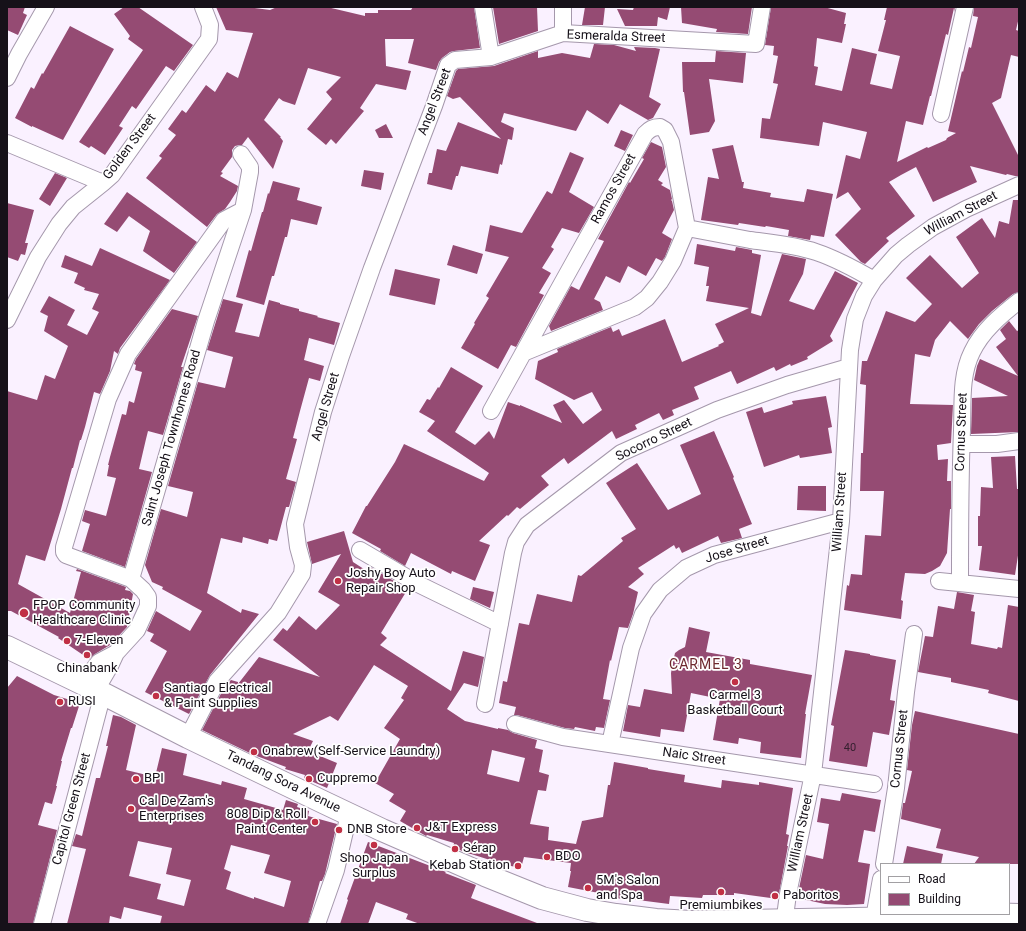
<!DOCTYPE html>
<html>
<head>
<meta charset="utf-8">
<style>
	body { margin:0 }
	#map { position:relative; width:1026px; height:931px; overflow:hidden; background:#faf1ff; font-family:Roboto,sans-serif }
	canvas { display:block }
	.frame { position:absolute; inset:0; border:8px solid #161119; pointer-events:none }
	.legend { position:absolute; left:880px; top:863px; width:130px; height:52px; box-sizing:border-box; background:#fff; border:1px solid #a2a0a3; margin:0; padding:5px 7px; list-style:none; font-size:12px; color:#161119 }
	.legend li { display:flex; align-items:center; gap:8px; height:20px }
	.legend b { width:20px; border:1px solid #a2a0a3 }
</style>
</head>
<body>
<div id="map">
<canvas width="1026" height="931"></canvas>
<div class="frame"></div>
<ul class="legend">
<li><b style="height:5px;background:#fff"></b>Road</li>
<li><b style="height:11px;background:#954b73"></b>Building</li>
</ul>
</div>
<script>
const ctx = document.querySelector('canvas').getContext('2d');
ctx.lineJoin = 'round';
function fillPath(path, color) { ctx.fillStyle = color; ctx.fill(path, 'evenodd'); }
function trace(path, color, width, dash) { ctx.strokeStyle = color; ctx.lineWidth = width; ctx.lineCap = dash ? 'butt' : 'round'; ctx.setLineDash(dash || []); ctx.stroke(path); }
function label(font, color, halo, rows, align = 'center') {
  ctx.font = font + ' Roboto,sans-serif'; ctx.lineWidth = 3.5; ctx.setLineDash([]); ctx.textBaseline = 'middle'; ctx.strokeStyle = halo; ctx.fillStyle = color; for (const [text, x, y, turn = 0] of rows) {
    ctx.save(); ctx.translate(x, y); ctx.rotate((+turn || 0) * Math.PI / 180); ctx.textAlign = isNaN(turn) ? turn : align; if (halo) ctx.strokeText(text, 0, 0); ctx.fillText(text, 0, 0); ctx.restore();
  }
}
fillPath(new Path2D(`
	M 7,7 L 25,7 L 23,13 L 27,15 L 18,35 L 7,30 Z
	M 124,7 L 138,7 L 193,45 L 174,71 L 166,66 L 136,109 L 132,106 L 119,126 L 123,128 L 105,155 L 91,146 L 89,148 L 79,142 L 143,50 L 128,39 L 130,36 L 114,14 Z
	M 216,7 L 247,7 L 270,10 L 277,7 L 327,7 L 365,16 L 365,13 L 378,13 L 378,10 L 411,10 L 413,7 L 474,7 L 480,48 L 454,51 L 450,52 L 442,58 L 439,62 L 436,70 L 408,63 L 414,39 L 385,39 L 386,66 L 411,71 L 406,90 L 376,84 L 360,108 L 364,111 L 336,144 L 331,139 L 326,145 L 307,129 L 332,99 L 326,92 L 341,77 L 308,68 L 295,105 L 283,101 L 279,98 L 264,120 L 281,137 L 280,137 L 283,141 L 273,169 L 248,137 L 242,145 L 240,145 L 235,146 L 232,150 L 232,157 L 221,172 L 223,173 L 220,176 L 238,186 L 237,191 L 230,202 L 225,209 L 217,214 L 207,227 L 146,178 L 162,158 L 159,156 L 176,135 L 168,129 L 182,110 L 186,113 L 206,85 L 215,92 L 227,72 L 238,78 L 253,33 L 226,30 Z
	M 493,7 L 537,7 L 538,31 L 499,44 Z
	M 585,7 L 605,7 L 603,25 L 582,25 Z
	M 634,7 L 670,7 L 667,20 L 658,17 L 657,26 L 625,26 L 617,9 L 633,10 Z
	M 681,7 L 752,7 L 748,34 L 716,32 L 717,29 L 682,23 Z
	M 771,7 L 824,7 L 846,13 L 844,24 L 846,24 L 842,43 L 817,38 L 814,66 L 818,67 L 815,85 L 842,91 L 852,48 L 877,54 L 870,84 L 892,89 L 900,56 L 878,51 L 886,20 L 884,20 L 887,7 L 955,7 L 954,12 L 954,8 L 948,35 L 946,34 L 931,96 L 930,96 L 923,125 L 906,121 L 897,162 L 927,147 L 928,148 L 946,140 L 947,138 L 956,133 L 948,131 L 962,71 L 963,72 L 969,47 L 971,48 L 978,17 L 973,16 L 974,7 L 1019,7 L 1019,17 L 1016,30 L 1019,31 L 1019,57 L 1011,55 L 1001,98 L 992,103 L 1019,157 L 1019,176 L 1015,176 L 1007,174 L 1006,175 L 970,166 L 977,182 L 933,202 L 916,167 L 901,175 L 889,182 L 915,216 L 886,238 L 889,241 L 865,264 L 861,262 L 835,235 L 861,209 L 848,192 L 836,199 L 846,155 L 860,159 L 867,132 L 823,122 L 819,146 L 760,138 L 762,118 L 770,119 L 778,84 L 773,83 L 778,56 L 773,55 L 774,46 L 765,45 Z
	M 70,26 L 114,49 L 63,140 L 32,126 L 32,127 L 15,118 L 31,87 L 34,89 L 42,73 L 43,74 Z
	M 594,44 L 614,45 L 636,51 L 634,47 L 655,48 L 660,49 L 649,97 L 661,104 L 653,118 L 648,120 L 620,104 L 608,124 L 587,110 L 576,131 L 504,113 L 501,122 L 514,128 L 512,140 L 508,139 L 502,165 L 500,164 L 498,174 L 461,166 L 458,176 L 456,176 L 452,190 L 427,184 L 429,173 L 432,173 L 437,149 L 446,151 L 458,122 L 501,139 L 460,97 L 453,99 L 447,96 L 456,71 L 458,69 L 494,66 L 538,51 L 538,58 L 562,53 L 590,58 Z
	M 716,51 L 746,53 L 743,83 L 709,79 L 715,121 L 709,132 L 690,135 L 684,92 L 683,92 L 682,62 L 715,62 Z
	M 386,124 L 393,138 L 379,138 L 375,130 Z
	M 621,130 L 633,135 L 625,151 L 614,146 Z
	M 651,142 L 662,147 L 666,167 L 658,180 L 663,183 L 661,185 L 670,190 L 672,199 L 671,200 L 672,201 L 674,210 L 662,233 L 672,239 L 665,257 L 662,261 L 656,258 L 646,276 L 628,266 L 620,283 L 606,276 L 594,299 L 600,302 L 603,310 L 551,331 L 549,326 L 571,286 L 579,290 L 604,241 L 598,239 L 629,182 L 630,183 L 644,159 L 642,158 Z
	M 733,145 L 742,182 L 744,182 L 743,188 L 771,193 L 770,197 L 804,202 L 807,189 L 833,194 L 824,237 L 811,235 L 810,240 L 788,236 L 789,230 L 766,226 L 765,227 L 739,223 L 738,225 L 701,220 L 708,177 L 719,179 L 712,149 Z
	M 570,152 L 584,158 L 569,192 L 594,207 L 579,233 L 562,228 L 551,247 L 554,249 L 542,268 L 551,273 L 539,293 L 544,295 L 516,347 L 511,345 L 498,369 L 461,348 L 475,324 L 474,323 L 489,298 L 486,296 L 509,257 L 485,251 L 490,225 L 522,233 L 547,191 L 552,194 Z
	M 364,170 L 384,173 L 381,190 L 361,186 Z
	M 55,173 L 67,178 L 50,206 L 39,199 Z
	M 273,181 L 300,188 L 297,200 L 322,207 L 317,225 L 291,219 L 287,237 L 285,237 L 274,276 L 272,276 L 264,305 L 236,297 L 249,250 L 251,251 L 262,212 L 263,212 L 268,193 L 269,194 Z
	M 127,192 L 197,242 L 174,273 L 143,251 L 150,231 L 129,216 L 117,232 L 104,224 Z
	M 1013,200 L 1019,200 L 1019,292 L 1013,294 L 992,311 L 979,324 L 968,339 L 950,321 L 935,340 L 930,357 L 915,354 L 910,404 L 953,405 L 951,443 L 937,445 L 938,460 L 948,459 L 947,481 L 951,481 L 951,509 L 950,509 L 947,553 L 940,566 L 932,571 L 925,574 L 905,573 L 901,600 L 903,601 L 901,619 L 844,610 L 847,585 L 849,586 L 851,574 L 862,575 L 865,535 L 881,536 L 884,491 L 860,491 L 861,453 L 863,453 L 866,385 L 860,384 L 862,361 L 867,361 L 886,311 L 915,322 L 932,304 L 906,278 L 930,255 L 962,288 L 979,273 L 956,237 L 982,218 L 995,238 L 999,221 L 1009,224 Z
	M 7,203 L 34,210 L 25,243 L 28,243 L 25,255 L 21,254 L 18,261 L 7,257 Z
	M 697,244 L 735,251 L 736,247 L 752,250 L 752,253 L 761,255 L 751,313 L 761,316 L 782,254 L 806,259 L 803,274 L 789,301 L 814,310 L 835,271 L 858,283 L 830,336 L 833,341 L 807,357 L 808,359 L 791,366 L 790,364 L 776,371 L 774,367 L 737,384 L 731,371 L 694,387 L 699,399 L 672,410 L 674,415 L 663,420 L 659,413 L 635,425 L 637,429 L 616,439 L 612,431 L 568,464 L 564,458 L 541,476 L 549,485 L 520,509 L 517,507 L 508,516 L 507,515 L 479,541 L 490,545 L 475,581 L 452,571 L 451,574 L 411,553 L 405,566 L 380,551 L 381,549 L 352,533 L 366,506 L 367,506 L 395,462 L 404,444 L 484,481 L 489,473 L 427,431 L 435,421 L 419,412 L 427,399 L 430,400 L 438,387 L 439,388 L 451,367 L 483,386 L 455,432 L 475,445 L 489,431 L 494,439 L 508,402 L 520,406 L 520,405 L 562,423 L 553,405 L 564,400 L 583,424 L 602,410 L 592,392 L 574,400 L 535,379 L 538,361 L 558,352 L 557,349 L 611,327 L 613,332 L 619,329 L 622,336 L 665,319 L 682,362 L 719,346 L 718,345 L 724,342 L 715,324 L 749,308 L 706,301 L 709,286 L 706,286 L 709,267 L 694,264 Z
	M 453,245 L 483,254 L 477,274 L 447,265 Z
	M 100,248 L 170,280 L 120,348 L 118,354 L 114,351 L 110,371 L 100,394 L 94,392 L 85,427 L 81,440 L 80,440 L 73,468 L 72,468 L 61,509 L 45,561 L 26,555 L 18,584 L 70,613 L 81,572 L 76,571 L 77,569 L 126,587 L 125,590 L 130,591 L 133,594 L 127,627 L 110,645 L 95,654 L 89,659 L 58,638 L 59,637 L 11,611 L 7,611 L 7,391 L 37,400 L 45,375 L 55,379 L 68,346 L 44,331 L 48,316 L 40,312 L 49,296 L 75,310 L 67,325 L 87,335 L 99,312 L 92,309 L 99,294 L 84,290 L 85,288 L 74,283 L 78,273 L 61,267 L 65,255 L 92,266 Z
	M 395,269 L 440,279 L 435,305 L 389,295 Z
	M 223,299 L 243,304 L 235,332 L 259,337 L 269,300 L 280,303 L 280,304 L 299,309 L 299,311 L 318,316 L 317,317 L 340,323 L 334,345 L 309,338 L 304,360 L 324,366 L 320,381 L 309,378 L 300,411 L 293,438 L 297,439 L 286,479 L 296,482 L 289,507 L 286,507 L 277,541 L 269,539 L 268,544 L 243,537 L 242,543 L 221,538 L 207,593 L 241,613 L 242,609 L 259,614 L 210,675 L 189,714 L 145,692 L 167,651 L 150,641 L 154,634 L 147,631 L 156,611 L 190,631 L 202,611 L 162,589 L 163,587 L 152,582 L 145,565 L 161,509 L 187,517 L 193,492 L 168,486 L 198,382 L 225,388 L 233,357 L 207,350 Z
	M 172,309 L 198,316 L 181,367 L 183,367 L 163,435 L 148,431 L 146,439 L 139,469 L 152,472 L 125,567 L 82,551 L 90,524 L 82,521 L 85,510 L 106,516 L 116,478 L 107,476 L 109,465 L 108,465 L 110,457 L 122,414 L 126,415 L 129,401 L 134,403 L 142,372 L 135,370 L 136,365 L 134,364 L 136,359 Z
	M 1009,321 L 1017,331 L 1019,330 L 1019,432 L 971,434 L 972,398 L 1008,396 L 974,380 L 977,366 L 980,359 L 1018,376 L 996,347 L 1006,339 L 1000,330 Z
	M 826,396 L 832,427 L 828,428 L 832,453 L 800,458 L 799,455 L 764,467 L 746,412 L 762,407 L 764,413 L 793,404 L 792,401 Z
	M 714,431 L 734,477 L 733,478 L 752,524 L 739,529 L 742,538 L 721,543 L 718,536 L 682,553 L 679,547 L 676,549 L 674,545 L 638,568 L 644,574 L 628,587 L 638,592 L 633,614 L 628,628 L 619,627 L 611,661 L 610,660 L 603,699 L 610,700 L 604,728 L 596,727 L 595,731 L 575,727 L 574,729 L 565,728 L 517,715 L 514,715 L 516,707 L 499,703 L 503,681 L 507,682 L 519,623 L 529,625 L 537,594 L 572,602 L 578,575 L 581,576 L 623,541 L 621,538 L 636,529 L 606,483 L 637,463 L 668,510 L 701,494 L 680,445 Z
	M 1015,456 L 1017,489 L 1019,489 L 1019,549 L 1015,575 L 979,570 L 982,546 L 978,546 L 978,516 L 980,516 L 981,487 L 993,488 L 991,457 Z
	M 798,486 L 826,486 L 826,511 L 797,510 Z
	M 344,531 L 353,562 L 367,571 L 370,567 L 401,585 L 399,588 L 406,592 L 381,633 L 387,638 L 380,645 L 451,691 L 463,651 L 484,657 L 478,687 L 464,683 L 447,709 L 465,721 L 498,729 L 498,728 L 508,730 L 513,733 L 537,740 L 535,748 L 543,750 L 539,772 L 549,775 L 546,791 L 538,790 L 530,824 L 549,827 L 548,840 L 576,844 L 582,821 L 603,817 L 608,785 L 610,785 L 614,762 L 648,768 L 648,769 L 685,775 L 684,782 L 721,788 L 722,780 L 759,785 L 759,782 L 793,788 L 786,834 L 789,835 L 787,846 L 788,846 L 778,899 L 734,893 L 734,895 L 703,895 L 702,898 L 670,896 L 669,904 L 630,899 L 629,900 L 603,896 L 604,894 L 568,887 L 571,871 L 570,871 L 571,863 L 524,857 L 521,868 L 506,865 L 471,854 L 469,854 L 453,847 L 454,843 L 427,835 L 426,836 L 400,821 L 406,811 L 389,801 L 394,794 L 375,783 L 400,739 L 384,728 L 404,700 L 401,698 L 408,686 L 374,665 L 338,721 L 330,716 L 293,734 L 313,741 L 308,751 L 337,763 L 327,788 L 304,778 L 305,775 L 285,769 L 286,767 L 254,755 L 202,730 L 225,686 L 231,680 L 238,682 L 238,684 L 259,657 L 320,677 L 273,640 L 283,628 L 287,631 L 299,616 L 316,630 L 340,605 L 318,592 L 341,554 L 312,564 L 307,542 ZM 492,750 L 525,758 L 519,782 L 487,774 Z
	M 473,587 L 494,592 L 490,608 L 470,599 Z
	M 957,592 L 974,595 L 971,611 L 975,612 L 971,644 L 997,649 L 998,647 L 1002,648 L 1008,605 L 1019,607 L 1019,701 L 988,693 L 989,690 L 951,682 L 951,678 L 918,672 L 925,636 L 933,637 L 938,606 L 954,609 Z
	M 689,627 L 710,632 L 706,652 L 750,660 L 750,664 L 812,675 L 805,714 L 806,714 L 801,758 L 760,753 L 761,742 L 739,738 L 738,744 L 713,740 L 720,699 L 691,693 L 684,732 L 661,729 L 660,737 L 623,731 L 628,705 L 640,707 L 644,689 L 672,694 L 671,673 L 673,662 L 675,653 L 679,650 L 685,647 Z
	M 845,650 L 870,654 L 870,655 L 896,660 L 890,700 L 895,701 L 889,735 L 873,732 L 867,767 L 829,761 L 834,726 L 831,725 Z
	M 17,676 L 54,695 L 80,703 L 72,728 L 71,728 L 61,761 L 62,761 L 56,786 L 57,786 L 52,804 L 45,802 L 38,825 L 57,830 L 33,924 L 7,924 L 7,688 Z
	M 915,711 L 1019,734 L 1019,864 L 974,864 L 979,857 L 936,848 L 941,829 L 901,819 L 903,803 L 905,803 L 912,771 L 907,770 L 912,725 Z
	M 113,715 L 121,717 L 136,725 L 126,770 L 155,777 L 162,748 L 187,754 L 183,775 L 221,785 L 222,781 L 247,788 L 244,799 L 283,810 L 286,800 L 298,804 L 297,807 L 309,811 L 308,816 L 337,824 L 325,874 L 322,881 L 320,881 L 308,924 L 160,924 L 162,916 L 124,907 L 121,919 L 110,916 L 109,924 L 67,924 L 86,849 L 72,846 L 76,834 L 82,836 L 96,778 L 100,778 L 108,746 L 106,746 ZM 138,841 L 172,848 L 166,874 L 191,880 L 184,906 L 157,899 L 161,884 L 129,876 ZM 231,845 L 270,855 L 264,873 L 291,881 L 284,907 L 254,897 L 254,899 L 226,889 L 231,872 L 224,869 Z
	M 842,793 L 881,800 L 875,832 L 864,830 L 858,862 L 870,864 L 864,904 L 847,905 L 825,904 L 797,898 L 806,855 L 823,859 L 829,824 L 817,822 L 821,798 L 840,801 Z
	M 368,842 L 446,872 L 445,873 L 476,885 L 471,898 L 537,923 L 537,924 L 420,924 L 406,919 L 408,914 L 376,902 L 368,924 L 340,924 L 348,900 L 347,899 Z
	M 907,846 L 943,854 L 941,864 L 903,864 Z`), '#954b73');
const minor = new Path2D(`
	M 483,7 L 491,57
	M 563,7 L 563,33
	M 7,78 L 19,54 L 46,7
	M 941,114 L 965,7
	M 7,143 L 103,183
	M 687,228 C 708,232 729,236 750,240 C 772,243 795,245 816,252 C 837,259 855,269 874,280
	M 7,320 L 38,257 L 59,224 L 73,207 L 103,183 L 112,175 L 209,39 L 210,25 L 203,7
	M 491,411 L 645,134 C 650,129 653,127 660,127 L 665,130 L 671,142 L 687,228 L 673,261 L 660,282 L 647,298 L 635,307 L 523,353
	M 962,444 L 997,444 L 1019,441
	M 360,550 L 418,584 L 500,624
	M 131,579 L 206,321 L 243,210 L 250,172 L 250,167 L 241,154
	M 939,581 L 1019,589
	M 960,583 C 960,532 960,481 962,430 C 963,405 960,376 972,352 C 982,331 1001,315 1019,301
	M 82,684 L 99,662 L 116,653
	M 96,690 L 110,666 L 116,653 L 137,630 L 148,606 L 148,597 L 143,590 L 131,579 L 66,555 L 64,552 L 64,547 L 108,399 L 128,354 L 224,220 L 243,210
	M 485,704 L 513,553 L 516,542 L 527,525 L 621,453 L 717,410 L 787,385 L 849,367
	M 515,724 L 563,737 L 874,784
	M 188,737 L 217,681 L 278,613 L 302,574 L 303,565 L 298,547 L 295,524 L 323,412 L 341,356 L 372,268 L 434,106 L 448,65 L 455,60 L 491,57 L 563,33 L 756,44 L 762,7
	M 610,744 L 631,648 L 643,614 L 660,590 L 686,568 L 714,555 L 841,521
	M 884,864 L 896,788 L 906,692 L 914,634
	M 874,918 L 881,879
	M 42,924 L 103,693
	M 317,924 L 336,870 L 349,814
	M 784,924 L 788,894 L 813,774 L 841,521 L 850,350 L 855,319 L 864,296 L 874,280 L 896,255 L 908,245 L 933,227 L 966,209 L 1019,185`);
const secondary = new Path2D(`
	M 7,647 L 96,690 L 188,737 L 323,802 L 382,830 L 485,875 L 542,898 L 587,910 L 616,915 L 656,920 L 691,922 L 909,918 L 985,914 L 1019,915`);
trace(minor, '#a598ac', 18);
trace(secondary, '#a598ac', 24);
trace(minor, '#fff', 16);
trace(secondary, '#fff', 22);
for (const [x, y, r, color] of [
	[338,581,4,"#c13045"],
	[24,613,5,"#c13045"],
	[67,641,4,"#c13045"],
	[87,655,4,"#c13045"],
	[735,682,4,"#c13045"],
	[156,696,4,"#c13045"],
	[60,702,4,"#c13045"],
	[254,752,4,"#c13045"],
	[136,779,4,"#c13045"],
	[309,779,4,"#c13045"],
	[131,809,4,"#c13045"],
	[315,822,4,"#c13045"],
	[417,828,4,"#c13045"],
	[339,830,4,"#c13045"],
	[374,845,4,"#c13045"],
	[455,849,4,"#c13045"],
	[547,857,4,"#c13045"],
	[518,866,4,"#c13045"],
	[588,888,4,"#c13045"],
	[721,892,4,"#c13045"],
	[775,896,4,"#c13045"]
]) { const dot = new Path2D(); dot.arc(x, y, r, 0, 2 * Math.PI); ctx.fillStyle = color; ctx.fill(dot); trace(dot, '#fff', 1.5); }
label('11px', '#362030', null, [
	["40",850,748]
]);
label('13px', '#161119', '#fff', [
	["Esmeralda Street",616,37,2],
	["Angel Street",435,102,-69],
	["Golden Street",130,147,-53],
	["Ramos Street",614,189,-61],
	["William Street",961,214,-28],
	["Angel Street",326,407,-74],
	["Cornus Street",962,432,-88],
	["Saint Joseph Townhomes Road",172,438,-74],
	["Socorro Street",654,440,-26],
	["William Street",840,512,-86],
	["Jose Street",737,550,-17],
	["Cornus Street",900,749,-84],
	["Naic Street",694,757,8],
	["Tandang Sora Avenue",283,782,26],
	["Capitol Green Street",72,809,-75],
	["William Street",801,833,-78]
]);
label('13px', '#161119', '#fff', [
	["Joshy Boy Auto",346,574],
	["Repair Shop",346,589],
	["FPOP Community",33,606],
	["Healthcare Clinic",33,621],
	["7-Eleven",75,641],
	["Chinabank",87,669,"center"],
	["Santiago Electrical",164,689],
	["& Paint Supplies",164,704],
	["Carmel 3",735,696,"center"],
	["Basketball Court",735,711,"center"],
	["RUSI",68,702],
	["Onabrew(Self-Service Laundry)",262,752],
	["BPI",144,779],
	["Cuppremo",317,779],
	["Cal De Zam's",139,802],
	["Enterprises",139,817],
	["808 Dip & Roll",307,815,"right"],
	["Paint Center",307,830,"right"],
	["J&T Express",425,828],
	["DNB Store",347,830],
	["Sérap",463,849],
	["BDO",555,857],
	["Shop Japan",374,859,"center"],
	["Surplus",374,874,"center"],
	["Kebab Station",510,866,"right"],
	["5M's Salon",596,881],
	["and Spa",596,896],
	["Paboritos",783,896],
	["Premiumbikes",721,906,"center"]
], 'left');
ctx.letterSpacing = '1px';
label('14px', '#6e282e', '#fff', [
	["CARMEL 3",706,665]
]);
ctx.letterSpacing = '0px';
</script>
</body>
</html>
